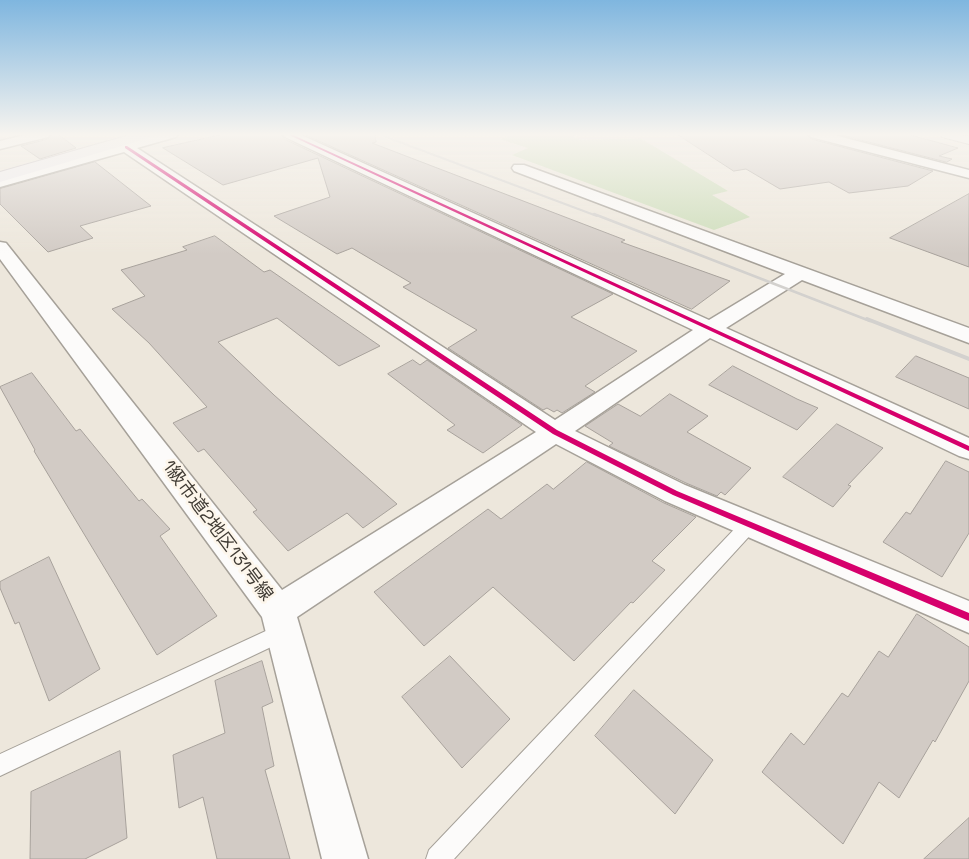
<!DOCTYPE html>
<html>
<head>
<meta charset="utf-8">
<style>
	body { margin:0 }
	canvas { display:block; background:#ede7dc }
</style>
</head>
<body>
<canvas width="969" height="859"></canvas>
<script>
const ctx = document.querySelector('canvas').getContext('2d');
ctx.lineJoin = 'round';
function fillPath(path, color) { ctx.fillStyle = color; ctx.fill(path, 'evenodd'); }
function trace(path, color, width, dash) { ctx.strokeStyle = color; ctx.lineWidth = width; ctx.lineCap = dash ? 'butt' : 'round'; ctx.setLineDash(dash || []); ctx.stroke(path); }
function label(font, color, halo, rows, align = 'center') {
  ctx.font = font + ' "Space Grotesk","Noto Sans JP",sans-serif'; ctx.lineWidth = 5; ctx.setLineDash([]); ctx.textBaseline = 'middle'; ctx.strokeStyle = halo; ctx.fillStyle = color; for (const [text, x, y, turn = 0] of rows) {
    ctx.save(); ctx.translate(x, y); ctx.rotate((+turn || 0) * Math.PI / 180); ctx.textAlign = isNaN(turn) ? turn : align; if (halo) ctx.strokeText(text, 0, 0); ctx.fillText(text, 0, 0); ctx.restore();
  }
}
fillPath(new Path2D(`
	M 517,134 L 581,134 L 573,136 L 581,140 L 640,138 L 728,191 L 712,195 L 750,217 L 714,230 L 512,155 L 528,148 L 500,139 Z`), '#cdddba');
const building = new Path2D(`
	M 52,134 L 58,134 L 76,148 L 40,159 L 21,146 L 48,139 Z
	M 224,134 L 281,134 L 284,139 L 613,294 L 571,317 L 637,351 L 585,386 L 595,392 L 562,413 L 557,410 L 554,412 L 547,408 L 543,410 L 448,348 L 477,330 L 403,287 L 411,283 L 352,248 L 337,254 L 274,216 L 330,197 L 318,158 L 223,185 L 163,148 Z
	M 304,134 L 375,134 L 376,142 L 372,143 L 625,240 L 621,242 L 730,281 L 692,309 Z
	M 677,134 L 807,134 L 811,139 L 933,171 L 908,186 L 849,193 L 829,182 L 780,189 L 746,169 L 734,171 Z
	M 838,134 L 907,134 L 958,148 L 939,156 L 952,159 L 947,162 Z
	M 95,162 L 151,206 L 80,226 L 93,238 L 48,252 L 0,204 L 0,189 Z
	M 969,194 L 969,267 L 890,238 Z
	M 215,236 L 264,272 L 270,270 L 380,346 L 339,366 L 277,318 L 218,342 L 274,395 L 397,504 L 363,528 L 347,513 L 288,551 L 253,512 L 257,510 L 204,449 L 198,452 L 173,423 L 207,407 L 149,343 L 112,309 L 145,296 L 121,270 L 187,250 L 183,247 Z
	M 916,356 L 969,378 L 969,409 L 896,377 Z
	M 413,360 L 420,365 L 427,360 L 522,425 L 483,453 L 447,430 L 455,425 L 388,374 Z
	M 733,366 L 797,399 L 818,408 L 797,430 L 709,385 Z
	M 32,373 L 76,431 L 80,429 L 139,501 L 142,499 L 170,529 L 160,536 L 217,616 L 157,655 L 34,451 L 35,450 L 0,387 Z
	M 670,394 L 708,416 L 687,432 L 751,468 L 725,495 L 721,492 L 717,496 L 686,483 L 609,446 L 613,443 L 585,426 L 618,404 L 640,416 Z
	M 837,424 L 883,448 L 848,485 L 851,486 L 833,507 L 783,477 Z
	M 946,461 L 969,472 L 969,533 L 942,577 L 883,542 L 906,512 L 910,514 Z
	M 587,462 L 664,503 L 696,517 L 652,561 L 665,570 L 633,603 L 631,602 L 574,661 L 493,587 L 424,646 L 374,592 L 488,509 L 501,519 L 547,484 L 553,489 Z
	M 49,557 L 100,669 L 49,701 L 19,622 L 15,624 L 0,588 L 0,582 Z
	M 917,614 L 969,647 L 969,681 L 935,742 L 933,740 L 899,798 L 879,782 L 843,844 L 762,772 L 791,733 L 804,745 L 842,693 L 848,697 L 879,651 L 888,657 Z
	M 450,656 L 510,719 L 462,768 L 402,697 Z
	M 262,661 L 273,702 L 262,707 L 274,766 L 265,770 L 290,859 L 217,859 L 203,797 L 179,808 L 173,755 L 225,733 L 215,681 Z
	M 634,690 L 713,760 L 675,814 L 595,736 Z
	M 120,751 L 127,838 L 85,859 L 30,859 L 31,792 Z
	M 969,818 L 969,859 L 924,859 Z`);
fillPath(building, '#d2cbc5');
trace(building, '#a8a29c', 1);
const lane = new Path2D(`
	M 749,519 L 755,520 L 757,525 L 755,530 L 454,859 L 426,859 L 429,850 L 743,520 Z
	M 283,623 L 290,626 L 292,632 L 290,638 L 0,776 L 0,754 Z`);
const street = new Path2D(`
	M 29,134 L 50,134 L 48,137 L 0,149 L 0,141 Z
	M 158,134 L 178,134 L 176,137 L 137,148 L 555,420 L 693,330 L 285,137 L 283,134 L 299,134 L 709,320 L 785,274 L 514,171 L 512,168 L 514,165 L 524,165 L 969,328 L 969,343 L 802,280 L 726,328 L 969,438 L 969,459 L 959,456 L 710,338 L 575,431 L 685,485 L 969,601 L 969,633 L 665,501 L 556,444 L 297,617 L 368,859 L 322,859 L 262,617 L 0,259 L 0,242 L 6,243 L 282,590 L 536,432 L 124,152 L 0,187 L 0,178 Z
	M 809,134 L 830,134 L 969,170 L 969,178 L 811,137 Z`);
const secondary = new Path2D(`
	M 940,134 L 969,136 L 969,144 L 942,137 Z`);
const primary = new Path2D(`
	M 133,134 L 154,134 L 152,137 L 0,182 L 0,172 Z`);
trace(lane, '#a6a199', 2);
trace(street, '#a6a199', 3);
trace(secondary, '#a6a199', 2);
trace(primary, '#bdb7bc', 2);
fillPath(lane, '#fcfbfa');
fillPath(street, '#fcfbfa');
fillPath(secondary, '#f6f5f6');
fillPath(primary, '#f0eef2');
trace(new Path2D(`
	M 378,134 L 597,216`), '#d3d1ce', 2);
trace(new Path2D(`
	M 594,214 L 870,321`), '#d3d1ce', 2.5);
trace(new Path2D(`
	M 867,319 L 969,359`), '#d3d1ce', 4);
fillPath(new Path2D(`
	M 287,134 L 291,134 L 969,446 L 969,451 Z
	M 125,146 L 127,146 L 557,430 L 677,491 L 969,613 L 969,621 L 673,495 L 553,434 L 125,148 Z`), '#d6006c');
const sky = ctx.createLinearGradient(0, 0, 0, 254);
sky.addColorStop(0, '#7fb6df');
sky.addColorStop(0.53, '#f7f4ef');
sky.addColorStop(1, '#f7f4ef00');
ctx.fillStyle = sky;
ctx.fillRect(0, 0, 969, 254);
label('18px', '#403b34', '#fdf6eb', [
	["1級市道2地区131号線",217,531,53]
]);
</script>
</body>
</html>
